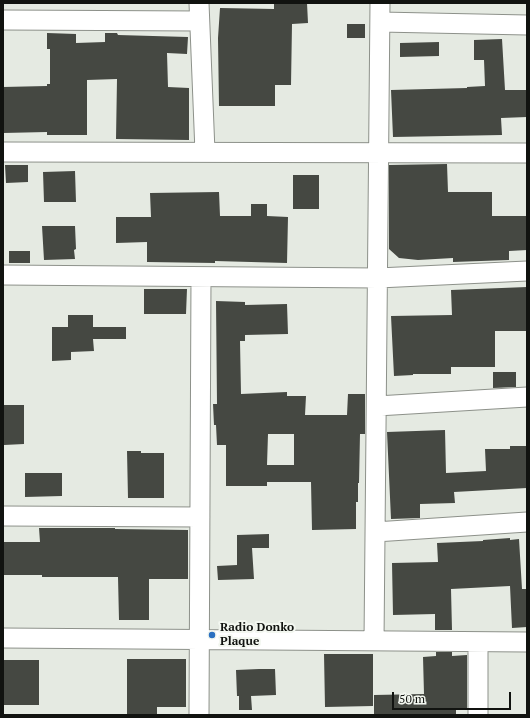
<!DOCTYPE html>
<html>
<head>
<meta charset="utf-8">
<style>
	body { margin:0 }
	#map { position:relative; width:530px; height:718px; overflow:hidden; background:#e5eae2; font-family:"PT Serif",serif }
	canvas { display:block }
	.frame { position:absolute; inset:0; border:4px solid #111310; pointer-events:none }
	.scale { position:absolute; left:392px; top:692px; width:119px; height:18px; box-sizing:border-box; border:2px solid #111310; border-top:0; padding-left:5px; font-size:12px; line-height:14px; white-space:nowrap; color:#111310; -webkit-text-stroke:3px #f3f7f0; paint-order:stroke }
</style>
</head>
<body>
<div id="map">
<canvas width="530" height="718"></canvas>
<div class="frame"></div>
<div class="scale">50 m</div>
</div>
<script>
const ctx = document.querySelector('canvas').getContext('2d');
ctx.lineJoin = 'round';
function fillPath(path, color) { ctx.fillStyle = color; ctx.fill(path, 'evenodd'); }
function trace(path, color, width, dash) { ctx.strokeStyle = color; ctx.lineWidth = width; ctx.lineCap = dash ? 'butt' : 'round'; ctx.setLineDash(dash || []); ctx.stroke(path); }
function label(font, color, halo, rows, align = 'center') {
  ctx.font = font + ' "PT Serif",serif'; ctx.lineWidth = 4; ctx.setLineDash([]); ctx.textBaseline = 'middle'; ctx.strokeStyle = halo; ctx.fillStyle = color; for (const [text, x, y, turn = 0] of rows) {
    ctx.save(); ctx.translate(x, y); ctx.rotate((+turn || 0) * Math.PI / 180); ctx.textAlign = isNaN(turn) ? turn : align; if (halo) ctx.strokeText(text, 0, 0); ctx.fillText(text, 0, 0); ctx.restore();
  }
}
fillPath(new Path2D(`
	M 274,3 L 307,3 L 308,23 L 292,24 L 291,85 L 275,85 L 275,106 L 219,106 L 218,38 L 220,8 L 274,9 Z
	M 347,24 L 365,24 L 365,38 L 347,38 Z
	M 47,33 L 76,34 L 76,43 L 105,42 L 105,33 L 117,33 L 118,35 L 188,37 L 187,54 L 167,53 L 168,87 L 189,88 L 189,140 L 116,139 L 117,79 L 87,80 L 87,135 L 47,135 L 47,132 L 3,133 L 3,87 L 47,86 L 47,84 L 50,84 L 50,49 L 47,49 Z
	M 502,39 L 505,90 L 527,90 L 527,117 L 501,118 L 502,135 L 393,137 L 391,90 L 467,88 L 467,87 L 485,86 L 484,60 L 474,60 L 474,40 Z
	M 439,42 L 439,56 L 400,57 L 400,43 Z
	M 447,164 L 448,192 L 492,192 L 492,216 L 527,216 L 527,250 L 509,251 L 509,260 L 453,262 L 453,258 L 418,260 L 399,258 L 389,249 L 389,165 Z
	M 5,165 L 28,165 L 28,182 L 6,183 Z
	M 75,171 L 76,202 L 44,202 L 43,172 Z
	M 293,175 L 319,175 L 319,209 L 293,209 Z
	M 219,192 L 220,216 L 251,216 L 251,204 L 267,204 L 267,216 L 288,217 L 287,263 L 215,261 L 215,263 L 147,262 L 147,242 L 116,243 L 116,217 L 151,217 L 150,193 Z
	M 42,226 L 75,226 L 76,249 L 74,250 L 75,259 L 44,260 Z
	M 9,251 L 30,251 L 30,263 L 9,263 Z
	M 527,287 L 527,331 L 495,331 L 495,367 L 451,367 L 451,374 L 413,374 L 413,375 L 394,376 L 391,316 L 452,315 L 451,290 Z
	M 144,289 L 187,289 L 186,314 L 144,314 Z
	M 216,301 L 245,302 L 245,305 L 287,304 L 288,334 L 245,335 L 245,341 L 240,341 L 241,394 L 287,392 L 287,396 L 306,396 L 305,415 L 347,415 L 348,394 L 365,394 L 365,434 L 360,434 L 359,483 L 358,483 L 358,502 L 356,502 L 356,529 L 312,530 L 311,482 L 267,482 L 267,486 L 226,486 L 226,445 L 217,445 L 216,425 L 214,425 L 213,404 L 217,404 ZM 268,434 L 294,434 L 294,465 L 267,465 Z
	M 68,315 L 93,315 L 93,327 L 126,327 L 126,339 L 93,339 L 94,351 L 71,352 L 71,360 L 52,361 L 52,327 L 68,327 Z
	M 493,372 L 516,372 L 516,387 L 493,388 Z
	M 4,405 L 24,405 L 24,444 L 4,445 Z
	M 445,430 L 446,473 L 486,471 L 485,449 L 510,449 L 510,446 L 527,446 L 527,488 L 454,492 L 455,503 L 420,504 L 420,518 L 391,519 L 387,432 Z
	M 127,451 L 141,451 L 141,453 L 164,453 L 164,498 L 128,498 Z
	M 25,473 L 62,473 L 62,496 L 25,497 Z
	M 39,528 L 115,528 L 115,529 L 188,530 L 188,579 L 149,579 L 149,620 L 119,620 L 118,577 L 42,577 L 42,575 L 3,575 L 3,542 L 40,542 Z
	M 269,534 L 269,548 L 252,548 L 254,579 L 218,580 L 217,566 L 237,565 L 237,535 Z
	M 510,538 L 510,540 L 519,539 L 522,589 L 527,589 L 527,627 L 512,628 L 510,586 L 451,589 L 452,630 L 435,630 L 435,614 L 393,615 L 392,563 L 438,562 L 437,543 L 483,541 L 483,540 Z
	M 436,652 L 452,652 L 452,656 L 467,655 L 467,710 L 456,710 L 456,715 L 374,715 L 374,695 L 424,694 L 423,657 L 436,656 Z
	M 324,654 L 373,654 L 373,706 L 325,707 Z
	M 127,659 L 186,659 L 186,707 L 157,707 L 157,715 L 127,715 Z
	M 3,660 L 39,660 L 39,705 L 3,705 Z
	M 259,669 L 275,669 L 276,695 L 251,696 L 252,710 L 239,710 L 239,696 L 237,696 L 236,670 Z`), '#454842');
const minor = new Path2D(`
	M 199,3 L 205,152
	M 3,20 L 199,21
	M 380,22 L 527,25
	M 3,152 L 527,153
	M 3,275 L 378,278 L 527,271
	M 377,406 L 527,397
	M 3,516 L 200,517
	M 375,532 L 527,522
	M 3,638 L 527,642
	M 374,641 L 380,3
	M 199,715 L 201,277
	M 478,715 L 478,642`);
trace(minor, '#8d918a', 21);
trace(minor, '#fff', 19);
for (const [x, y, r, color] of [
	[212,635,4,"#2b70c1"]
]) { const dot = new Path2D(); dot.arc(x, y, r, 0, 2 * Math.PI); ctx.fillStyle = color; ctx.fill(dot); trace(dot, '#f3f7f0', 1.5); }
label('bold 12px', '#111310', '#f3f7f0', [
	["Radio Donko",220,628],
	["Plaque",220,642]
], 'left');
</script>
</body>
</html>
